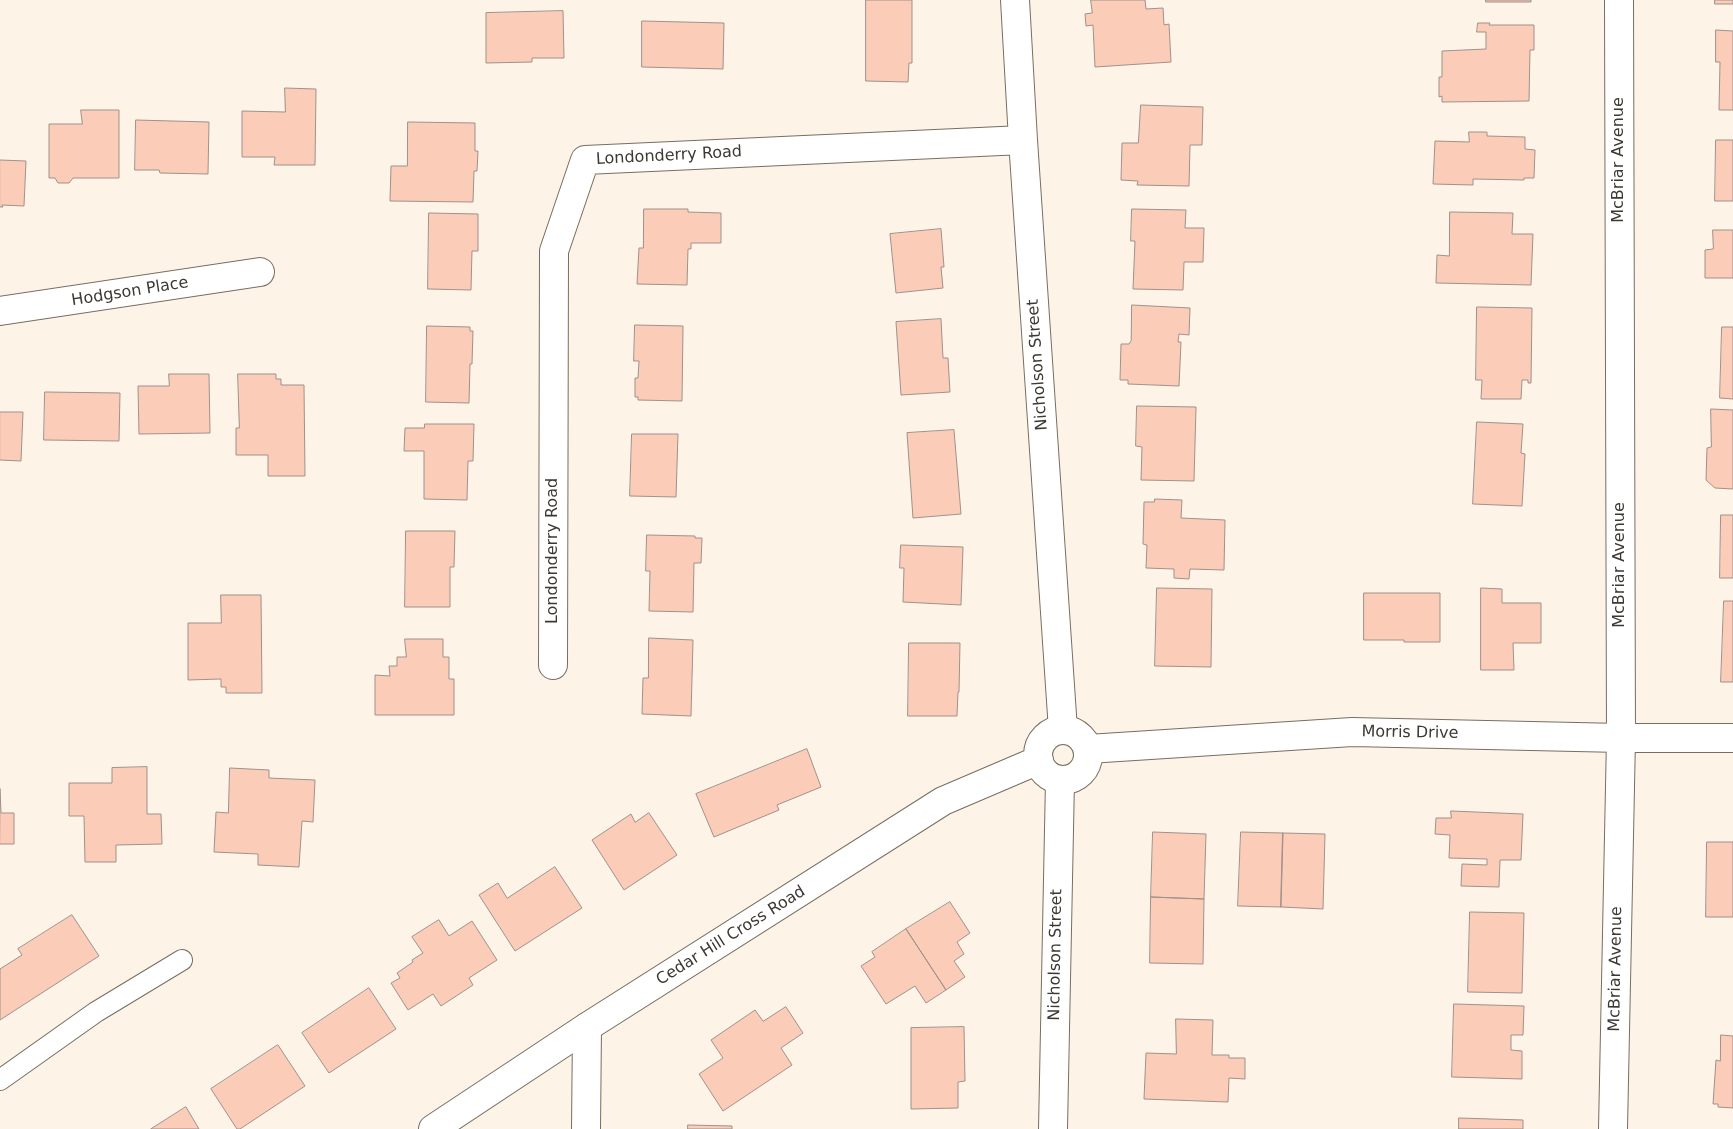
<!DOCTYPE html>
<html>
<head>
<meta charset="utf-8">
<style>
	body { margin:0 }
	canvas { display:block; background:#fdf3e6 }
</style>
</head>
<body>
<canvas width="1733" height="1129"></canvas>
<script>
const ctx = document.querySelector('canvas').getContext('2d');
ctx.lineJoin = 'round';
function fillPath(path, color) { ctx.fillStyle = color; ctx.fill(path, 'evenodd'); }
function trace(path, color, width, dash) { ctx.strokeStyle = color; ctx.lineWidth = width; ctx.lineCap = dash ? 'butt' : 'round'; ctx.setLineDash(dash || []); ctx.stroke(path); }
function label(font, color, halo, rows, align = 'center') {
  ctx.font = font + ' "DejaVu Sans",sans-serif'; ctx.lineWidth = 4.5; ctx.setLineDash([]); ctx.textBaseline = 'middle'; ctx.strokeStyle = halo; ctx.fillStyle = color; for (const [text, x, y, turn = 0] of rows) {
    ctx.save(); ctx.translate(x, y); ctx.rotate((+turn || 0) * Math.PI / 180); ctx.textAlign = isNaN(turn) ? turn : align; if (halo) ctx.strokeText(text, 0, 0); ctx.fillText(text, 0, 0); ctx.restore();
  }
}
const building = new Path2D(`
	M 866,0 L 912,0 L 912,63 L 909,63 L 908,82 L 866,81 Z
	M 1091,0 L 1145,0 L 1146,9 L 1163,8 L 1164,25 L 1169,24 L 1171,62 L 1095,67 L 1093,25 L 1086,26 L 1085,14 L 1092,13 Z
	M 1486,0 L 1531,0 L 1531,2 L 1486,2 Z
	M 1715,0 L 1733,0 L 1733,4 L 1715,4 Z
	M 563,11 L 564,58 L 532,58 L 532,62 L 486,63 L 486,13 Z
	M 642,21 L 724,23 L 723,69 L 642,67 Z
	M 1478,23 L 1490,23 L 1489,25 L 1534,25 L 1534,50 L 1530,50 L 1529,101 L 1442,102 L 1442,96 L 1439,97 L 1439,77 L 1442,77 L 1442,51 L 1486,49 L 1486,32 L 1477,32 Z
	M 1716,30 L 1733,31 L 1733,110 L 1719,110 L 1720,62 L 1716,62 Z
	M 285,88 L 316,89 L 315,165 L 274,165 L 275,157 L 242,157 L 242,111 L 285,112 Z
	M 1141,105 L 1203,107 L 1202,145 L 1190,145 L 1189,186 L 1137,185 L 1138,181 L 1121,180 L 1122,143 L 1138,143 Z
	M 81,110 L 119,110 L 119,178 L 73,178 L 69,183 L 58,183 L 55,178 L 49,178 L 49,124 L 82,124 Z
	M 136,120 L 209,122 L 208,174 L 160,173 L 159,170 L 135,170 Z
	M 408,122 L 475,123 L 475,151 L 478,151 L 477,171 L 474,171 L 473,202 L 390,201 L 391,166 L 407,166 Z
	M 1469,132 L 1487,132 L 1487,136 L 1525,137 L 1525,149 L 1535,150 L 1534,178 L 1524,178 L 1524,180 L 1473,179 L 1473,185 L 1433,184 L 1435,141 L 1469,142 Z
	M 1716,140 L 1733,140 L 1733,201 L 1715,201 Z
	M 0,160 L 26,161 L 24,206 L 2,205 L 3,207 L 0,207 Z
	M 644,209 L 688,209 L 688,212 L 721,213 L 721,243 L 691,243 L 691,249 L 688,249 L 687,285 L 637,284 L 639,248 L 643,248 Z
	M 1132,209 L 1186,210 L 1185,228 L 1204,228 L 1203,262 L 1184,262 L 1183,290 L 1133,289 L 1135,241 L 1131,241 Z
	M 1450,212 L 1513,213 L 1512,234 L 1533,234 L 1531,285 L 1436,283 L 1437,255 L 1449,256 Z
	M 429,213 L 478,214 L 478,251 L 472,251 L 471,290 L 428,289 Z
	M 941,229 L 944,267 L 941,267 L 943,288 L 896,293 L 890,234 Z
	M 1713,230 L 1733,230 L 1733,278 L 1705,278 L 1705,250 L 1713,249 Z
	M 1132,305 L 1190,308 L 1189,335 L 1179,334 L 1178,342 L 1181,342 L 1179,386 L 1128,384 L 1128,380 L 1120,380 L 1121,344 L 1129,344 L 1131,341 Z
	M 1477,307 L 1532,308 L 1531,383 L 1528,383 L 1528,380 L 1522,380 L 1521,399 L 1481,399 L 1482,380 L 1476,380 Z
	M 941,319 L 943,358 L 948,358 L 950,392 L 901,395 L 896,322 Z
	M 635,325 L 683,326 L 682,401 L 638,400 L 638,397 L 635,397 L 635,378 L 638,378 L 639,361 L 634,361 Z
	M 427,326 L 470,327 L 470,331 L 473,331 L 472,364 L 470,364 L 469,403 L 426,402 Z
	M 1722,327 L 1733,327 L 1733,399 L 1720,398 Z
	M 169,374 L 209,374 L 210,433 L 139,434 L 138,386 L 169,386 Z
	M 238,374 L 276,374 L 276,379 L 281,379 L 281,385 L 304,385 L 305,476 L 268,476 L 268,455 L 236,455 L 236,428 L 239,428 Z
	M 45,392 L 120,393 L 119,441 L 44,440 Z
	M 1137,406 L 1196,407 L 1194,481 L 1141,480 L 1142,447 L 1136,446 Z
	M 1711,409 L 1733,410 L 1733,489 L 1715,488 L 1706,480 L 1707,448 L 1711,447 Z
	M 0,412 L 23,412 L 21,461 L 0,460 Z
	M 1477,422 L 1523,424 L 1521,453 L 1525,454 L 1522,506 L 1473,504 Z
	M 425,424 L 474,424 L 473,461 L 468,461 L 467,500 L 424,499 L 424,451 L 404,451 L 405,428 L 424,428 Z
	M 954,430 L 961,514 L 913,518 L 907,433 Z
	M 632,434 L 678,434 L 676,497 L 630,496 Z
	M 1155,499 L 1182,500 L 1181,518 L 1225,520 L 1224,570 L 1190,569 L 1189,579 L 1174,578 L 1174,569 L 1146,568 L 1147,545 L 1143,544 L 1144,502 L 1154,502 Z
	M 1721,515 L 1733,515 L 1733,578 L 1720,578 Z
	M 406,531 L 455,531 L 454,567 L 450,567 L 450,607 L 405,607 Z
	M 647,535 L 695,536 L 695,538 L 702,538 L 701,563 L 694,563 L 693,612 L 649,611 L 650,571 L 646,571 Z
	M 901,545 L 963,547 L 961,605 L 903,602 L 904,568 L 900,568 Z
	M 1157,588 L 1212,589 L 1211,667 L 1155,666 Z
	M 1481,588 L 1502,589 L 1502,603 L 1541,603 L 1541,643 L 1513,643 L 1514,670 L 1481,670 Z
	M 1364,593 L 1440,593 L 1440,642 L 1404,642 L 1404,640 L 1364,640 Z
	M 221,595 L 261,595 L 262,693 L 226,693 L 226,687 L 221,687 L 221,679 L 188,680 L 188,623 L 221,623 Z
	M 1724,601 L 1733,601 L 1733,682 L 1721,682 Z
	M 649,638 L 693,640 L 691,716 L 642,714 L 643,678 L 648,678 Z
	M 405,639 L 443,639 L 443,657 L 449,657 L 449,679 L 454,679 L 454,715 L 375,715 L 375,675 L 390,676 L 389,666 L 397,666 L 397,657 L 406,657 Z
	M 909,643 L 960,643 L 959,692 L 958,692 L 957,716 L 908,716 Z
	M 807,749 L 821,787 L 777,805 L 779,810 L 714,837 L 696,794 Z
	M 147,767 L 147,814 L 161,814 L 162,844 L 116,845 L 116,862 L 85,862 L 84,816 L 69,816 L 69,783 L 112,783 L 112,768 Z
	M 230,768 L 269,770 L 269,778 L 315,780 L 313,822 L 302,821 L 299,867 L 258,865 L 258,854 L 214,852 L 216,812 L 228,813 Z
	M 0,789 L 1,813 L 14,813 L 14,844 L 0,844 Z
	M 1451,811 L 1523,814 L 1521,860 L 1500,860 L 1499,887 L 1461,886 L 1462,864 L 1487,865 L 1487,859 L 1449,858 L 1450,835 L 1435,834 L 1436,818 L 1451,818 Z
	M 649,813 L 677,855 L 624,890 L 592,840 L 631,814 L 635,822 Z
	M 1153,832 L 1206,834 L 1204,899 L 1151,897 Z
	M 1241,832 L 1283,833 L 1281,907 L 1238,906 Z
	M 1283,833 L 1325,834 L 1323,909 L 1281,907 Z
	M 1707,842 L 1733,842 L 1733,917 L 1706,917 Z
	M 555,867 L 582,908 L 515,951 L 479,895 L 498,883 L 507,898 Z
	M 1151,897 L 1204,899 L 1203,964 L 1150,963 Z
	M 950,902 L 970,933 L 957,942 L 964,954 L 954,961 L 965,977 L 946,990 L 906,929 Z
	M 1470,912 L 1524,913 L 1522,993 L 1468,992 Z
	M 72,915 L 99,956 L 0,1020 L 0,969 L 22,955 L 18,949 Z
	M 439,920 L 449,936 L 472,921 L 497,960 L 469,978 L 473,985 L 441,1006 L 433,994 L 408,1010 L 391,983 L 400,978 L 397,973 L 413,962 L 412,960 L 423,953 L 412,937 Z
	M 906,929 L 946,990 L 926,1003 L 915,986 L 886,1004 L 861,966 L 875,957 L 872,952 Z
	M 369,988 L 396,1029 L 329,1073 L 302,1033 Z
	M 1454,1004 L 1524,1006 L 1523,1035 L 1511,1035 L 1511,1050 L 1522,1051 L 1522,1079 L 1452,1077 Z
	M 786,1007 L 803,1033 L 781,1048 L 792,1065 L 723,1111 L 699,1074 L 723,1058 L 711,1040 L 755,1010 L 763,1021 Z
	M 1176,1019 L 1213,1020 L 1212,1055 L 1229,1055 L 1229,1058 L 1245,1058 L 1245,1079 L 1229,1078 L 1228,1102 L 1144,1099 L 1146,1053 L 1176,1054 Z
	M 964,1027 L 965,1081 L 958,1082 L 958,1108 L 911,1109 L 911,1028 Z
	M 1721,1035 L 1733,1036 L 1733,1108 L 1718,1107 L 1718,1104 L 1713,1104 L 1716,1060 L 1720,1061 Z
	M 278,1045 L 305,1086 L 240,1129 L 237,1129 L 211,1089 Z
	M 186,1107 L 199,1129 L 151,1129 Z
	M 1459,1118 L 1523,1120 L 1523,1129 L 1459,1129 Z
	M 688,1125 L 732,1126 L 732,1129 L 688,1129 Z`);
fillPath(building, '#fbccb8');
trace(building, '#a0918b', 1);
const lane = new Path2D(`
	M 0,1080 L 96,1012 L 182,960`);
const street = new Path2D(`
	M 1015,0 L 1023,140 L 1063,730
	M 0,311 L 260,272
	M 553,665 L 554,251 L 585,160 L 1023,140
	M 1088,749 L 1352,732 L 1621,738 L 1733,738
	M 586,1129 L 587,1027
	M 1053,1129 L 1060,780
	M 1613,1129 L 1621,738 L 1619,0`);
const secondary = new Path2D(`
	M1038 755a25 25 0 1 1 50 0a25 25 0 1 1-50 0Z
	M 433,1129 L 587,1027 L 943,801 L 1039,760`);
trace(lane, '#776e63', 22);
trace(street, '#776e63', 30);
trace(secondary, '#776e63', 30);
trace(lane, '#fff', 20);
trace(street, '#fff', 28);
trace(secondary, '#fff', 28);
label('16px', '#3c3833', '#fff', [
	["Londonderry Road",669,156,-3],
	["McBriar Avenue",1619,160,-90],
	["Hodgson Place",130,292,-9],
	["Nicholson Street",1038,365,-94],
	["Londonderry Road",553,551,-90],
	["McBriar Avenue",1620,565,-90],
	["Morris Drive",1410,733,1],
	["Cedar Hill Cross Road",731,936,-32],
	["Nicholson Street",1056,955,-89],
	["McBriar Avenue",1616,969,-89]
]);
</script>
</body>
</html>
